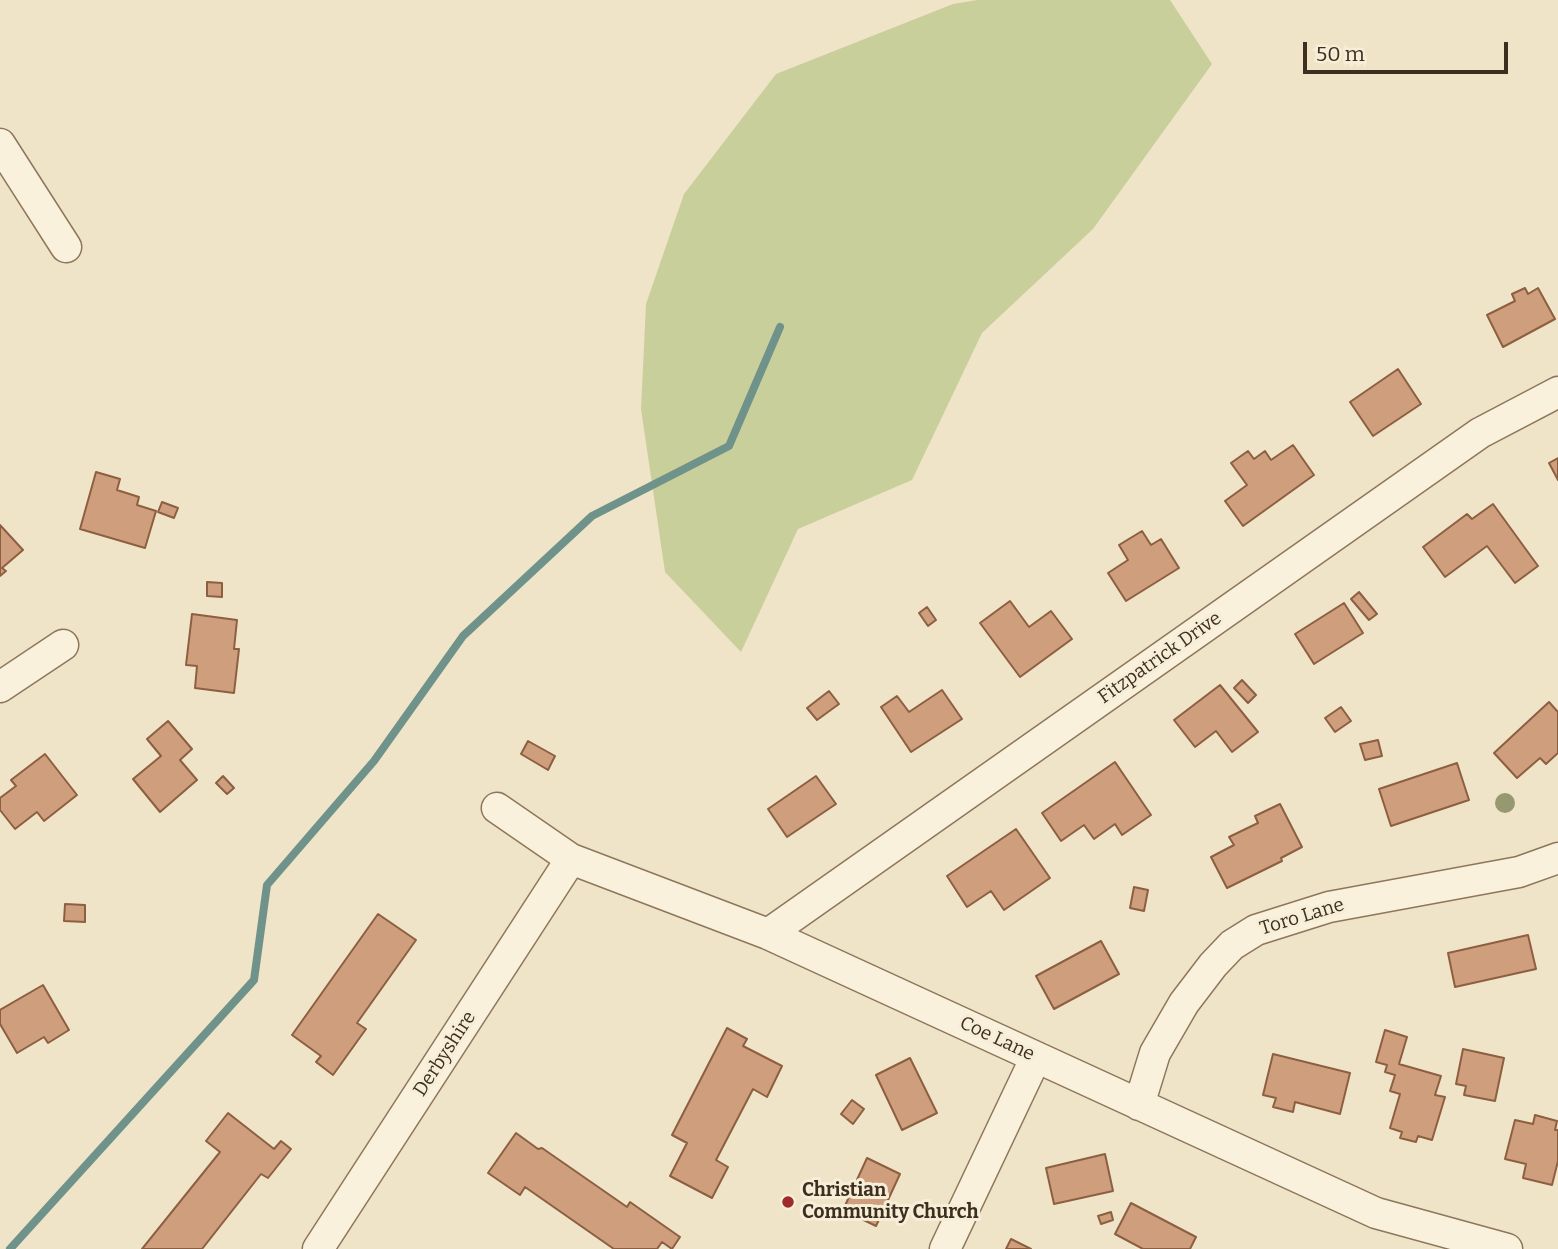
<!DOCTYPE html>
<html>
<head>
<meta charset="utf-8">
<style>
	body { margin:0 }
	#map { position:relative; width:1558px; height:1249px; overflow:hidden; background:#f0e4c8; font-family:Bitter,serif }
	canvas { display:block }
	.scale { position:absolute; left:1303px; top:42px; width:205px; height:32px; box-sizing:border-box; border:4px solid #3d2e20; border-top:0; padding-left:9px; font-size:21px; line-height:24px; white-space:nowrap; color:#3d2e20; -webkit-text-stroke:5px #f7eed8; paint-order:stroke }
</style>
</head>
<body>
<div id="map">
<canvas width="1558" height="1249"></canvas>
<div class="scale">50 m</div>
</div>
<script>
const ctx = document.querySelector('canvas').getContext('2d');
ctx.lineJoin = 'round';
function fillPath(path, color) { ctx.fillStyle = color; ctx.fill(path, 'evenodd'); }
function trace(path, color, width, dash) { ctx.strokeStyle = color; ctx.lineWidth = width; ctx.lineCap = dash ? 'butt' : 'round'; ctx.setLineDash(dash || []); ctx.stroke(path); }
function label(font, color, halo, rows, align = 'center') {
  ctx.font = font + ' Bitter,serif'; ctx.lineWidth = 6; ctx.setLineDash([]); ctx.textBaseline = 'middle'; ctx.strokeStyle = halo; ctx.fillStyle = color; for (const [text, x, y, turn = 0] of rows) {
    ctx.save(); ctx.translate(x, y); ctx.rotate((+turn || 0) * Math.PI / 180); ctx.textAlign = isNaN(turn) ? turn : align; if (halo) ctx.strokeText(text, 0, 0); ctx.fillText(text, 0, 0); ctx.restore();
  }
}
fillPath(new Path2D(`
	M 977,0 L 1170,0 L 1212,64 L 1093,229 L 982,333 L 912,480 L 798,529 L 741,652 L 665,572 L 641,409 L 646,304 L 684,194 L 776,74 L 953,4 Z`), '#c9cf9b');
trace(new Path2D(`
	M 10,1249 L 254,980 L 267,885 L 374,761 L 463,636 L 592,516 L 729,446 L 780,327`), '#6f938a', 8);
const building = new Path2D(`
	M 1525,288 L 1528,294 L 1538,288 L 1555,319 L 1503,347 L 1487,315 L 1515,301 L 1512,294 Z
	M 1398,369 L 1421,404 L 1373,436 L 1350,402 Z
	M 1293,445 L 1314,475 L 1243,526 L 1225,501 L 1247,485 L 1231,463 L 1248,451 L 1254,459 L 1265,451 L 1271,460 Z
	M 1558,458 L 1558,480 L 1549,463 Z
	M 96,472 L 120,479 L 117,490 L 139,497 L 137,505 L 156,511 L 145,548 L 80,529 Z
	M 162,502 L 178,508 L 174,518 L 158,512 Z
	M 1493,504 L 1538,566 L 1515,583 L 1487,546 L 1445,577 L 1423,547 L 1467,514 L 1472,519 Z
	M 0,525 L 23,550 L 2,568 L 6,571 L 0,576 Z
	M 1142,531 L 1151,545 L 1161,539 L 1179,568 L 1126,601 L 1108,573 L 1128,560 L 1119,545 Z
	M 207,582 L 222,583 L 222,597 L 207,596 Z
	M 1359,592 L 1377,614 L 1369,620 L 1351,599 Z
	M 1010,601 L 1029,627 L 1051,611 L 1072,639 L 1020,677 L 980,623 Z
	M 1344,603 L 1363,633 L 1314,664 L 1295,634 Z
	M 927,607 L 936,620 L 928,626 L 919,613 Z
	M 192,614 L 237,620 L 234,649 L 239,649 L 234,693 L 195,688 L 197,666 L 186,665 Z
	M 1242,680 L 1256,695 L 1248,703 L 1234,688 Z
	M 1220,685 L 1258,732 L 1232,752 L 1216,731 L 1195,747 L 1174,720 Z
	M 942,690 L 962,719 L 911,752 L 881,707 L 897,696 L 909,712 Z
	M 829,691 L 839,704 L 817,720 L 807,708 Z
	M 1549,702 L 1558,712 L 1558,753 L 1546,764 L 1540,758 L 1517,778 L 1494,753 Z
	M 1341,707 L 1351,721 L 1335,732 L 1325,718 Z
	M 168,721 L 192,749 L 180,760 L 197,780 L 160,812 L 133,779 L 161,756 L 147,739 Z
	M 1378,740 L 1382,756 L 1365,760 L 1360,744 Z
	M 528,741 L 555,756 L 548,770 L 521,754 Z
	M 45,754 L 77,795 L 44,821 L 37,812 L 15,829 L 0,810 L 0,798 L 16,786 L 11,780 Z
	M 1115,762 L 1151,815 L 1122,835 L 1115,824 L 1094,839 L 1084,825 L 1061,841 L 1042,813 Z
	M 1457,763 L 1469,800 L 1391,826 L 1379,789 Z
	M 223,776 L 234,788 L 227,794 L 216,783 Z
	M 816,776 L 836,804 L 787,837 L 768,809 Z
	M 1280,804 L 1302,847 L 1281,858 L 1282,861 L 1227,888 L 1211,857 L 1234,845 L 1229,837 L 1258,823 L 1255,816 Z
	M 1016,829 L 1050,878 L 1004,910 L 991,891 L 967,907 L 947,876 Z
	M 1134,887 L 1148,890 L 1144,911 L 1130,908 Z
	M 65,904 L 85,905 L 85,922 L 64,921 Z
	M 378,914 L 416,940 L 357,1023 L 366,1029 L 333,1075 L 316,1062 L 321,1056 L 292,1035 Z
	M 1528,935 L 1536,969 L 1455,987 L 1448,953 Z
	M 1101,941 L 1119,974 L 1054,1009 L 1036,976 Z
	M 43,985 L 69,1030 L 48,1043 L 44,1037 L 17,1053 L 0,1024 L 0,1010 Z
	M 727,1028 L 747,1039 L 743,1046 L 782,1066 L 767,1097 L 753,1089 L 716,1160 L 728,1167 L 712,1198 L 670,1176 L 687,1143 L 672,1135 Z
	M 1385,1030 L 1407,1037 L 1399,1064 L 1441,1076 L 1435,1095 L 1445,1097 L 1432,1140 L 1418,1136 L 1416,1142 L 1400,1138 L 1402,1132 L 1390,1128 L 1400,1094 L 1390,1091 L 1395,1075 L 1385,1072 L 1387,1065 L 1376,1062 Z
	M 1463,1049 L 1504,1058 L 1495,1101 L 1464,1095 L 1466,1086 L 1456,1084 Z
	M 1273,1054 L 1350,1073 L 1340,1114 L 1295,1102 L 1293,1112 L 1273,1107 L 1276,1098 L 1263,1095 Z
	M 910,1058 L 937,1113 L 902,1130 L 876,1075 Z
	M 852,1100 L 864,1109 L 853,1124 L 841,1114 Z
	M 228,1113 L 274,1149 L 281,1141 L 291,1149 L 268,1178 L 261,1174 L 202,1249 L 142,1249 L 220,1152 L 206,1141 Z
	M 1535,1115 L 1557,1121 L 1555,1130 L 1558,1130 L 1558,1161 L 1552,1185 L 1523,1178 L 1526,1164 L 1505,1159 L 1515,1120 L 1533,1124 Z
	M 516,1133 L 538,1149 L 542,1148 L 627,1207 L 630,1202 L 680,1237 L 672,1249 L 662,1242 L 657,1249 L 614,1249 L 525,1187 L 520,1195 L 488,1173 Z
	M 1105,1154 L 1113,1191 L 1054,1204 L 1046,1168 Z
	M 867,1158 L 900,1174 L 876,1226 L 843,1210 Z
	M 1131,1203 L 1196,1237 L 1190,1249 L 1143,1249 L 1115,1234 Z
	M 1111,1212 L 1113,1220 L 1101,1224 L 1098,1216 Z
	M 1011,1239 L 1031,1249 L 1006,1249 Z`);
fillPath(building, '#cf9f7d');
trace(building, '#8d5f41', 2);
const street = new Path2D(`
	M 0,144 L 66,247
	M 0,687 L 63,645
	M 497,808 L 571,859 L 768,934 L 1376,1213 L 1507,1249
	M 768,934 L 1480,433 L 1558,392
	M 1139,1105 L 1155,1053 L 1184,1003 L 1213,965 L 1232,945 L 1256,930 L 1329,907 L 1519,872 L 1558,858
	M 318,1249 L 571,859
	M 945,1249 L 1036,1057`);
trace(street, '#8d765c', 33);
trace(street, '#faf1dc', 30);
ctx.fillStyle = '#96986f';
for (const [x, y] of [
	[1505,803]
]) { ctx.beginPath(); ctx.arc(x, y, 10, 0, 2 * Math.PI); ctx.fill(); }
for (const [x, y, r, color] of [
	[788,1202,7,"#9e2a2b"]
]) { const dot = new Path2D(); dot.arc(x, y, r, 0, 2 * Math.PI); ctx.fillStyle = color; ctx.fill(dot); trace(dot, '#f7eed8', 2.5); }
label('19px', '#3d2e20', '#f7eed8', [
	["Fitzpatrick Drive",1160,658,-35],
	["Toro Lane",1302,917,-17],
	["Coe Lane",997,1039,25],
	["Derbyshire",445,1054,-57]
]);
label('bold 19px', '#3d2e20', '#f7eed8', [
	["Christian",802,1191],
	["Community Church",802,1213]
], 'left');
</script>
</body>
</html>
